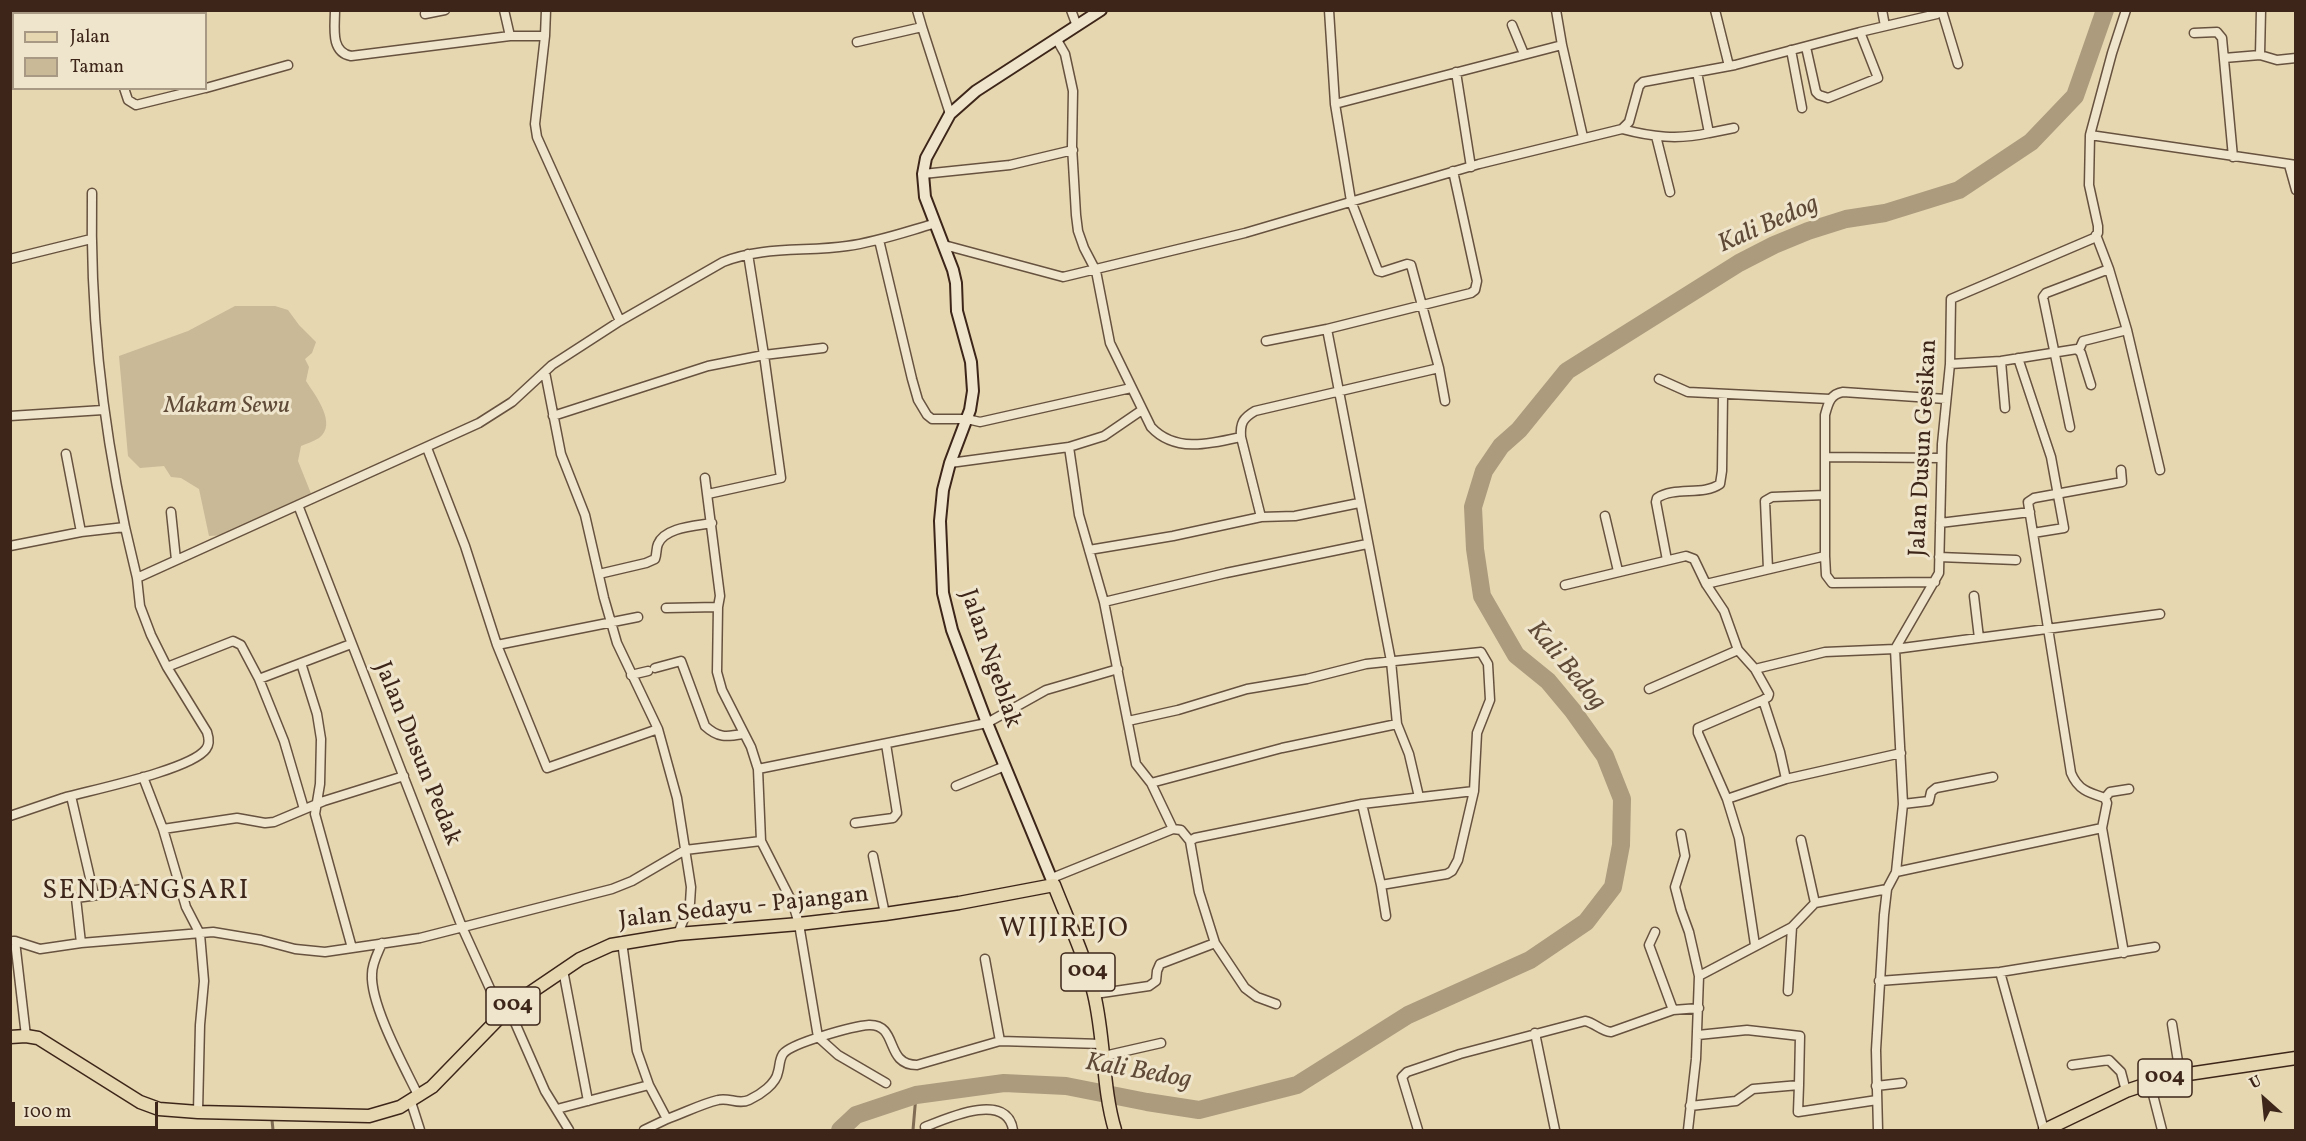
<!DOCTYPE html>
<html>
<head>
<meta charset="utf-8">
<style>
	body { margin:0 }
	#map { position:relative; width:2306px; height:1141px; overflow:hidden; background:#e6d7b1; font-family:Vollkorn,serif }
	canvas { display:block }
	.frame { position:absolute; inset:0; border:12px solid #3d2619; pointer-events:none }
	.legend { position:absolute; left:12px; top:12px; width:195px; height:78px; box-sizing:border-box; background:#efe5cc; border:2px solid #a89984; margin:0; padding:8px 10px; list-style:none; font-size:18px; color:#3d2619 }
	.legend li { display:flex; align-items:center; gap:12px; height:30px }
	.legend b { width:30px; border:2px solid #a89984 }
	.north { position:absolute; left:2234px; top:1069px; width:60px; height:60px; -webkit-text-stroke:4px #efe5cc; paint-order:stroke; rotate:333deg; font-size:16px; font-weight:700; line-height:24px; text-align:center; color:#3d2619 }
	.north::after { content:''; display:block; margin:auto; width:21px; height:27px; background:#3d2619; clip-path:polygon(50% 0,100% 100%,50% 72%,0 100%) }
	.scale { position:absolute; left:12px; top:1102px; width:146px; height:27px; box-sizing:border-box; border:3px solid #3d2619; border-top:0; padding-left:8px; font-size:18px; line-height:21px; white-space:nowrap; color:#3d2619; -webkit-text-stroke:4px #efe5cc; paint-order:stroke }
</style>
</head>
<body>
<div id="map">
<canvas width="2306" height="1141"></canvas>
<div class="frame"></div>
<ul class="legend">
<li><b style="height:8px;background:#e6d7b1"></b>Jalan</li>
<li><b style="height:16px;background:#c9b997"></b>Taman</li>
</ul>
<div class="north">U</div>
<div class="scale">100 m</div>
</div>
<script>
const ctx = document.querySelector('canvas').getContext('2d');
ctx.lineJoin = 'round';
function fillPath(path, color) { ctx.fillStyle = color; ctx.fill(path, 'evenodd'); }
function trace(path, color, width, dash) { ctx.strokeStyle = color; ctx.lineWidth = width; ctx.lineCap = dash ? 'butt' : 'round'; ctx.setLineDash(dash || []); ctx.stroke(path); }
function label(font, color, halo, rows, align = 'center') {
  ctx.font = font + ' Vollkorn,serif'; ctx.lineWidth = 6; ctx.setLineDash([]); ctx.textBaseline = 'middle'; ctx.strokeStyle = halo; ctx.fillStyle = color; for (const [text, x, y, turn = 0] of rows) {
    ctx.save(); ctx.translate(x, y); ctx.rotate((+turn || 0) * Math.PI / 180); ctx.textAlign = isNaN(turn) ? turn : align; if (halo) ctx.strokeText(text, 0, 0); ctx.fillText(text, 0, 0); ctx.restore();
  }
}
fillPath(new Path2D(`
	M 235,306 L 275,306 L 288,310 L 299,325 L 316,342 L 312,353 L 305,359 L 309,367 L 306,381 C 315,395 338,424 319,438 C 314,441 306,444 301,446 L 298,461 L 312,496 L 252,521 L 225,535 L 209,536 L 199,489 L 181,478 L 171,477 L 164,466 L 140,468 L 128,456 L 119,356 L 188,331 Z`), '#c9b997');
trace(new Path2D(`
	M 272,1120 L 273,1130
	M 913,1130 L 916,1095`), '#806c55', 3);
trace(new Path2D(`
	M 840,1130 L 856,1115 L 916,1095 L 1004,1083 L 1066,1086 L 1147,1102 L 1199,1110 L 1297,1085 L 1408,1015 L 1530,960 L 1586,922 L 1613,887 L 1621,845 L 1622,799 L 1605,756 L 1573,711 L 1548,681 L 1516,655 L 1482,596 L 1475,549 L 1473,507 L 1484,471 L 1501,446 L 1519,430 L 1567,371 L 1739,263 L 1774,245 L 1808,231 L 1846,219 L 1885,213 L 1959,190 L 2031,142 L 2075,96 L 2105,10`), '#ad9b7d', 18);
const minor = new Path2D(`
	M 69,10 L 72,14
	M 335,10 C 335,27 330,52 351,56 L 510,36
	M 504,10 L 510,36 L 545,36
	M 546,10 L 545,36 L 535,124 L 537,137 L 620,321
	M 917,10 L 922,27
	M 1071,10 L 1077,26
	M 1329,10 L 1335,104 L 1351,201 L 1378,271 L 1382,272 L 1407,264 L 1411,265 L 1439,368 L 1445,401
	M 1715,10 L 1729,66
	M 1882,10 L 1885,26
	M 1942,11 L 1958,64
	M 425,14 L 445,10
	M 1512,25 L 1524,54
	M 2194,33 L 2217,32 L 2222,38 L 2233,157
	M 1057,40 L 1065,54 L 1073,91 L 1072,146 L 1076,215 L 1078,231 L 1084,248 L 1096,271 L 1110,343 L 1151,427 C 1175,453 1210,444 1241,437 C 1240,423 1243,418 1255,411 L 1439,368
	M 857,42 L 922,27 L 950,114
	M 1562,45 L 1583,137
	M 1806,47 L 1816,92 L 1819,95 L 1828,98 L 1878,78 L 1860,32 L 1937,14 L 1942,10
	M 1791,50 L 1802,108
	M 2260,55 L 2261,10
	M 2224,58 L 2260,55 L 2277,60 L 2296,58
	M 1456,72 L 1471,167
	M 124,88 L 128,100 L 136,105 L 205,88
	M 206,88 L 288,65
	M 1335,104 L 1562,45 L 1556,10
	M 1622,129 C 1652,137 1678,140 1709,133 L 1697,72
	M 1709,133 L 1734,128
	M 2090,135 L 2112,53 L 2126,10
	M 1656,136 L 1670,192
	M 2289,165 L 2296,190
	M 923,174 L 1010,165 L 1073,150
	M 92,193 C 90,309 101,414 125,527
	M 879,240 L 912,379 L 918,400 L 927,415 L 932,419 L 967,419 L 980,422 L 1131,388
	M 944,245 L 1063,277 L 1245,233 L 1479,164 L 1622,129 L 1629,122 L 1639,86 L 1643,82 L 1735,65 L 1860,32
	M 748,254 L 764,355 L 823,348
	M 10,259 L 91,239
	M 2109,269 L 2127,330 L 2160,470
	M 1266,341 L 1327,329
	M 2079,350 L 2083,341 L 2127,330
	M 2018,358 L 2051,457 L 2064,528 L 2033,533
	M 2001,361 L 2005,408
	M 1950,364 L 2001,361 L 2077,349 L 2081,353 L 2091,385
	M 1659,379 L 1688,392 L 1830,399
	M 10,416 L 103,410
	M 553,416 L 708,366 L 764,355 L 781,478 L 708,494
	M 2070,427 L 2043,297 L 2046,293 L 2109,269 L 2096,235
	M 1241,437 L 1261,517 L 1295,516 L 1359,503
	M 1069,447 L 1104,436 L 1142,410
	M 427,448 L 465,546 L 497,645 L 547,768 L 658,729 L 617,643 L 604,598 L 585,515 L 561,454 L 545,372
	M 66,454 L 81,532
	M 1825,457 L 1941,458
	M 950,463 L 1069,447 L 1079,515 L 1104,602 L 1136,764 L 1151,783 L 1173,829
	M 298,505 L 462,927 L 502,1015
	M 171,512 L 176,560
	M 1605,516 L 1618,571
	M 1940,523 L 2030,512
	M 10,546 L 81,532 L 125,527 L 137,578 L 140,606 L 151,635 L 167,667 L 207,732 C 209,738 210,744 206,749 C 191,770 91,790 63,798 C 45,804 28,810 10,816
	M 1089,550 L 1173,536 L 1261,517
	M 1825,556 L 1825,415 C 1828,404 1830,394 1843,392 L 1946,399
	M 1939,557 L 2016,560
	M 1667,560 L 1656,502 L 1657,498 C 1675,486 1703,496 1720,484 L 1722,471 L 1723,394
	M 1768,569 L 1765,501 L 1772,497 L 1825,495
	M 599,574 L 646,563 L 655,559 C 657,554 656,548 658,544 C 665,527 696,526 712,523
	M 137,578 L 479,423 L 512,402 L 552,365 L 620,321 L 723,262 C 762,246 806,252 847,246 C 877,242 905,232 933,224
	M 1706,584 L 1724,611 L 1738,650 L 1755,669 L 1825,652 L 1895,649 L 2160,614
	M 1565,585 L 1686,556 L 1694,559 L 1706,584 L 1825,556 L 1826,575 L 1832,583 L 1935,582
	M 1974,596 L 1979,638
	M 1104,602 L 1226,573 L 1367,544
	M 666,608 L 718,607
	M 351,644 L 301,663 L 317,714 L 321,739 L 320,784 L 315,814 L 352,948
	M 497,645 L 638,617
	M 167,667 L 233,641 L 241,645 L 259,679 L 301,663
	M 655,668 L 681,661 L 705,726 C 718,738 726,737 743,734
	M 1755,669 L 1769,694 L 1768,697 L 1763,700
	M 631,675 L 648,671
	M 259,679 L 284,741 L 304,809
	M 1649,689 L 1738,650
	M 1128,721 L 1178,710 L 1247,689 L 1307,679 L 1366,664 L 1481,652 L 1488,664 L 1490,700 L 1477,733 L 1474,791 L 1458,860 L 1452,871 L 1447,874 L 1381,885
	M 1397,724 L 1409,754 L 1419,797
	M 658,729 L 677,798 L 691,887 L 690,903 L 678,934
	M 758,769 L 987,723 L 1046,690 L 1118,669
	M 143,777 L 163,829 L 186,907 L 200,934 L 204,981 L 200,1025 L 198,1112
	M 1151,783 L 1282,748 L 1397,724 L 1391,661 L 1327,329 L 1471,293 L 1475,290 L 1477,281 L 1453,171
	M 956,786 L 1005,766
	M 71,796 L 94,895
	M 2105,798 C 2089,793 2078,790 2071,773 L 2028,502 L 2034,498 L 2122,482 L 2121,470
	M 1727,799 L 1786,779
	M 1362,804 L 1381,885 L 1386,916
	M 1903,804 L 1929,801 L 1931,792 L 1936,788 L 1993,777
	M 855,823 L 893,818 L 897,813 L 886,744
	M 163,829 L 237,818 L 265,823 L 274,822 L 324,801 L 404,776
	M 1681,834 L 1685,856 L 1675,887 L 1681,910 L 1689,932 L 1699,976
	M 1801,840 L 1815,903
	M 761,841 L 793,904 L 799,924 L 818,1037 L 838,1055 L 886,1083
	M 873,856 L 885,914
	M 1896,872 L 2102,828
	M 1052,878 L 1173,829 L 1181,830 L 1190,841
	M 1655,932 L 1649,945 L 1673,1010
	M 13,941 L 15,941 L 26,1036
	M 15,941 L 40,949 L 81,943 L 213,932 L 261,940 L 295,949 L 325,952 L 420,938 L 612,889 L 632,881 L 685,850 L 761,841 L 758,769 L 751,747 L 722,690 L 717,672 L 718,607 L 720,596 L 705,478
	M 622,942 L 637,1051 L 649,1085 L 667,1119 L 644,1130
	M 81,943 L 76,898 L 180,884
	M 382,943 C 378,953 372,963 372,974 C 370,1005 405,1068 419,1097
	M 1215,943 L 1245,988 L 1257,997 L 1276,1004
	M 1755,945 L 1739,838 L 1727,799 L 1698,733 L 1698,728 L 1763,700 L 1780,752 L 1786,779 L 1901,753
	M 2124,953 L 2102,828 L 2107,803 L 2105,798 L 2110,792 L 2129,789
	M 985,959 L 1000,1041
	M 563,970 L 588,1101
	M 2000,972 L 2044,1130
	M 1879,981 L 2000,972 L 2155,947
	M 1788,991 L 1792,927
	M 1095,994 L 1149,986 L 1156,981 L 1157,971 L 1160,964 L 1215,943 L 1199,892 L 1190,841 L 1195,838 L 1362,804 L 1474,791
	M 509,1009 L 545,1091 L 569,1130
	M 2172,1024 L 2180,1074
	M 1535,1033 L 1555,1130
	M 1104,1056 L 1161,1043
	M 2072,1065 L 2109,1060 L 2121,1072 L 2126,1091
	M 2150,1083 L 2162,1130
	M 1799,1085 L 1798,1112 L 1877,1100
	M 1876,1086 L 1902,1083
	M 411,1102 L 420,1130
	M 1690,1106 L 1736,1101 L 1753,1089 L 1799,1085 L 1800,1036 L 1747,1030 L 1698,1035
	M 557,1109 L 649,1085
	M 667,1119 C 684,1113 701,1104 718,1100 C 729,1097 738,1105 749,1100 C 760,1095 776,1084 778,1072 C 780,1066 779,1060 783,1054 C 791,1043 854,1026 869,1025 C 899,1024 884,1065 917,1065 L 1000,1041 L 1102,1044
	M 926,1130 L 925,1127 C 947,1118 1007,1091 1013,1130
	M 1418,1130 L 1402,1077 L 1407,1072 L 1460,1054 L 1585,1021 C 1595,1023 1601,1031 1611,1032 L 1673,1010 L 1699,1008
	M 1688,1130 L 1696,1059 L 1699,976 L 1792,927 L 1815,903 L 1887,889
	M 1878,1130 L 1876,1050 L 1884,915 L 1887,889 L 1896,872 L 1903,804 L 1895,649 L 1939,573 L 1942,444 L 1950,364 L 1951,299 L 2094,238 L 2098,233 L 2098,226 L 2089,185 L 2090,135 L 2296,165`);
const secondary = new Path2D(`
	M 1054,885 L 987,723 L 952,630 L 943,593 L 940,521 L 943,490 L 950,463 L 970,410 L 973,391 L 971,362 L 957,311 L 956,283 L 953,270 L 925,197 L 923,174 L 926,158 L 950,114 L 976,91 L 1101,10`);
const primary = new Path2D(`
	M 10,1037 L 26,1036 L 38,1038 L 140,1102 L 159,1109 L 198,1112 L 369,1116 L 400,1107 L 432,1087 L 502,1015 L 521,999 L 580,959 L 611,945 L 678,934 L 799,924 L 885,914 L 959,903 L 1054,885 C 1068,921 1085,956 1094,994 C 1105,1039 1102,1087 1115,1130
	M 2045,1130 L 2126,1091 L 2168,1077 L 2296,1058`);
trace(minor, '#67523f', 11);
trace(secondary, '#3d2619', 14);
trace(primary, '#3d2619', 15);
trace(minor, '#efe5cc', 8);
trace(secondary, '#efe5cc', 10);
trace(primary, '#e6d7b1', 12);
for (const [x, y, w] of [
	[1088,972,54],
	[513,1006,54],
	[2165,1078,54]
]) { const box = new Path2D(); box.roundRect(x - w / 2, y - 19, w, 38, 4.5); ctx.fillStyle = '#efe5cc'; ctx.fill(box); trace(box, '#3d2619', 1.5); }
label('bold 22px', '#3d2619', null, [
	["004",1088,972],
	["004",513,1006],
	["004",2165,1078]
]);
label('italic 24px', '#604b38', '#efe5cc', [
	["Makam Sewu",227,408]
]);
label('24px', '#3d2619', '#efe5cc', [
	["Jalan Dusun Gesikan",1925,448,-87],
	["Jalan Ngeblak",989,659,71],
	["Jalan Dusun Pedak",416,754,68],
	["Jalan Sedayu - Pajangan",744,909,-6]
]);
label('italic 26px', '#5f4937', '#efe5cc', [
	["Kali Bedog",1769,226,-24],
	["Kali Bedog",1565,667,50],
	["Kali Bedog",1138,1073,10]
]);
ctx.letterSpacing = '1.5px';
label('27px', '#3d2619', '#efe5cc', [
	["SENDANGSARI",146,893],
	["WIJIREJO",1064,931]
]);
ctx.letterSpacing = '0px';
</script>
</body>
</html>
